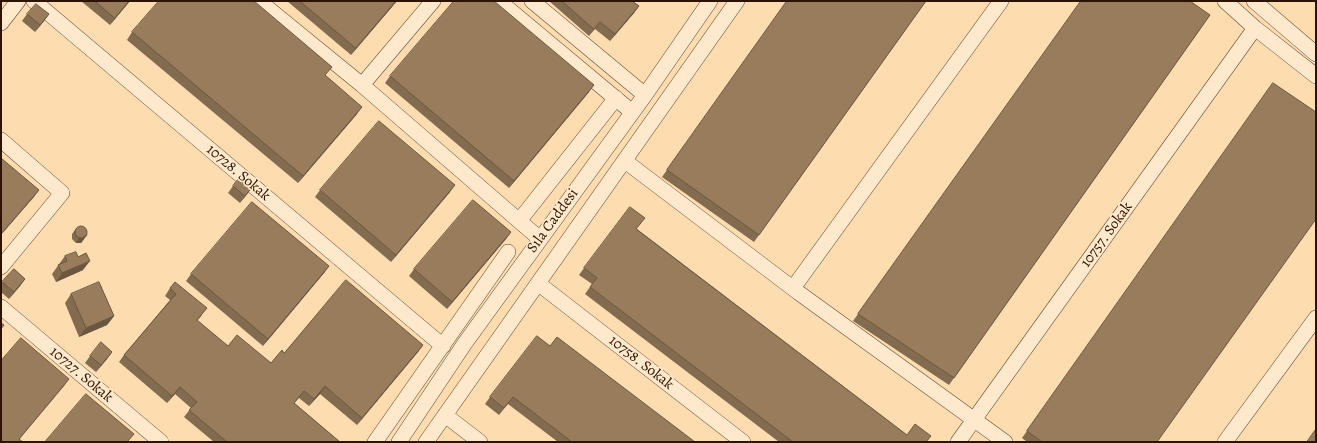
<!DOCTYPE html>
<html>
<head>
<meta charset="utf-8">
<style>
	body { margin:0 }
	#map { position:relative; width:1317px; height:443px; overflow:hidden; background:#fdddb0; font-family:Alegreya,serif }
	canvas { display:block }
	.frame { position:absolute; inset:0; border:2px solid #2b1300; pointer-events:none }
</style>
</head>
<body>
<div id="map">
<canvas width="1317" height="443"></canvas>
<div class="frame"></div>
</div>
<script>
const ctx = document.querySelector('canvas').getContext('2d');
ctx.lineJoin = 'round';
function trace(path, color, width, dash) { ctx.strokeStyle = color; ctx.lineWidth = width; ctx.lineCap = dash ? 'butt' : 'round'; ctx.setLineDash(dash || []); ctx.stroke(path); }
function fillPath(path, color) { ctx.fillStyle = color; ctx.fill(path, 'evenodd'); }
function label(font, color, halo, rows, align = 'center') {
  ctx.font = font + ' Alegreya,serif'; ctx.lineWidth = 3.5; ctx.setLineDash([]); ctx.textBaseline = 'middle'; ctx.strokeStyle = halo; ctx.fillStyle = color; for (const [text, x, y, turn = 0] of rows) {
    ctx.save(); ctx.translate(x, y); ctx.rotate((+turn || 0) * Math.PI / 180); ctx.textAlign = isNaN(turn) ? turn : align; if (halo) ctx.strokeText(text, 0, 0); ctx.fillText(text, 0, 0); ctx.restore();
  }
}
const minor = new Path2D(`
	M 34,1 L 443,346
	M 259,1 L 362,85 L 540,239
	M 499,1 L 632,112
	M 532,1 L 645,95
	M 1225,1 L 1255,28 L 1316,76
	M 1254,1 L 1316,54
	M 1,23 L 18,1
	M 362,85 L 433,1
	M 1,140 L 62,193 L 1,267
	M 625,161 L 799,293 L 1005,442
	M 519,221 L 616,98
	M 539,284 L 743,442
	M 793,288 L 1001,1
	M 1,307 L 161,442
	M 445,415 L 480,442
	M 375,442 L 508,252
	M 399,442 L 465,343 L 645,95 L 710,1
	M 426,442 L 737,1
	M 958,442 L 1255,28
	M 1225,442 L 1316,318`);
trace(minor, '#60462c', 16);
trace(minor, '#fee9cc', 15);
fillPath(new Path2D(`
	M 81,1 L 130,1 L 110,25 Z
	M 287,1 L 397,1 L 351,55 Z
	M 549,1 L 632,1 L 639,6 L 634,13 L 610,41 L 595,29 L 589,36 Z
	M 787,1 L 926,1 L 754,242 L 662,177 Z
	M 1081,1 L 1210,15 L 949,385 L 853,321 Z
	M 27,14 L 49,14 L 44,21 L 35,32 L 22,21 Z
	M 132,32 L 325,76 L 357,114 L 298,183 L 127,40 Z
	M 390,76 L 589,92 L 509,188 L 385,83 Z
	M 1273,83 L 1157,442 L 1027,442 L 1022,438 Z
	M 233,186 L 248,193 L 240,203 L 228,193 Z
	M 320,190 L 450,192 L 391,262 L 315,197 Z
	M 637,229 L 907,435 L 927,442 L 779,442 L 585,294 L 592,284 L 579,275 L 584,268 Z
	M 75,230 L 84,239 L 81,243 L 76,243 L 72,239 L 72,234 Z
	M 511,232 L 506,239 L 447,309 L 409,276 L 414,269 Z
	M 65,256 L 83,270 L 56,282 L 52,274 Z
	M 329,266 L 324,273 L 263,346 L 186,281 L 191,274 Z
	M 14,269 L 25,279 L 20,286 L 9,299 L 1,292 L 1,284 Z
	M 170,288 L 202,315 L 197,321 L 228,346 L 271,363 L 284,353 L 423,345 L 418,352 L 357,425 L 320,394 L 309,406 L 299,398 L 294,403 L 340,442 L 214,442 L 184,417 L 191,408 L 175,394 L 167,403 L 119,362 L 124,355 L 170,300 L 165,296 Z
	M 71,294 L 114,316 L 107,325 L 79,337 L 65,303 Z
	M 550,346 L 695,442 L 558,442 L 508,404 L 499,415 L 485,404 L 490,397 Z
	M 112,352 L 107,359 L 96,372 L 85,363 L 90,356 Z`), '#836b4f');
fillPath(new Path2D(`
	M 129,1 L 130,1 L 110,25 L 115,18 Z
	M 396,1 L 397,1 L 351,55 L 356,48 Z
	M 639,6 L 634,13 L 610,41 L 615,34 Z
	M 49,14 L 44,21 L 35,32 L 40,25 Z
	M 594,85 L 589,92 L 509,188 L 514,181 Z
	M 362,107 L 357,114 L 298,183 L 303,176 Z
	M 455,185 L 450,192 L 391,262 L 396,255 Z
	M 253,186 L 248,193 L 240,203 L 245,196 Z
	M 39,190 L 34,197 L 1,235 L 1,234 Z
	M 511,232 L 506,239 L 447,309 L 452,302 Z
	M 88,234 L 81,243 L 76,243 L 79,238 Z
	M 90,261 L 83,270 L 56,282 L 62,273 Z
	M 329,266 L 324,273 L 263,346 L 268,339 Z
	M 25,279 L 20,286 L 9,299 L 14,292 Z
	M 114,316 L 107,325 L 79,337 L 86,328 Z
	M 423,345 L 418,352 L 357,425 L 362,418 Z
	M 112,352 L 107,359 L 96,372 L 101,365 Z
	M 69,379 L 64,386 L 17,442 L 19,439 Z
	M 325,386 L 320,394 L 309,406 L 314,399 Z
	M 180,387 L 175,394 L 167,403 L 172,396 Z`), '#6a5740');
const building = new Path2D(`
	M 95,1 L 129,1 L 115,18 Z
	M 159,1 L 254,1 L 332,67 L 325,75 L 362,107 L 303,176 L 132,32 Z
	M 300,1 L 396,1 L 356,48 Z
	M 454,1 L 494,1 L 594,85 L 514,181 L 390,76 Z
	M 562,1 L 632,1 L 639,6 L 615,34 L 600,22 L 594,29 Z
	M 787,1 L 926,1 L 759,235 L 667,170 Z
	M 1081,1 L 1190,1 L 1210,15 L 954,378 L 858,314 Z
	M 36,4 L 49,14 L 40,25 L 27,14 Z
	M 1273,83 L 1316,112 L 1316,219 L 1157,442 L 1042,442 L 1027,431 Z
	M 379,121 L 455,185 L 396,255 L 320,190 Z
	M 1,158 L 39,190 L 1,234 Z
	M 241,176 L 253,186 L 245,196 L 233,186 Z
	M 473,200 L 511,232 L 452,302 L 414,269 Z
	M 252,202 L 329,266 L 268,339 L 191,274 Z
	M 630,207 L 645,218 L 636,229 L 907,435 L 915,424 L 931,436 L 926,442 L 793,442 L 590,287 L 597,278 L 584,268 Z
	M75 232a6 6 0 1 1 12 0a6 6 0 1 1-12 0Z
	M 76,252 L 78,257 L 86,253 L 90,261 L 62,273 L 58,265 L 67,261 L 65,256 Z
	M 14,269 L 25,279 L 14,292 L 2,282 Z
	M 346,280 L 423,345 L 362,418 L 325,386 L 314,399 L 304,391 L 294,403 L 340,442 L 227,442 L 189,410 L 197,402 L 180,387 L 172,396 L 124,355 L 176,294 L 170,288 L 175,282 L 207,308 L 197,320 L 228,346 L 237,335 L 271,363 L 282,350 L 284,353 Z
	M 99,282 L 114,316 L 86,328 L 71,294 Z
	M 1,323 L 4,325 L 1,329 Z
	M 537,336 L 550,346 L 557,337 L 695,442 L 572,442 L 513,397 L 504,408 L 490,397 Z
	M 21,338 L 69,379 L 19,439 L 23,442 L 1,442 L 1,361 Z
	M 101,342 L 112,352 L 101,365 L 90,356 Z
	M 86,394 L 134,434 L 127,442 L 45,442 Z
	M 1316,429 L 1316,442 L 1307,442 Z`);
fillPath(building, '#987c5c');
trace(building, '#6a5740', 1);
label('15px', '#2b1300', '#fee9cc', [
	["10728. Sokak",238,173,40],
	["Sıla Caddesi",553,221,-54],
	["10757. Sokak",1107,235,-54],
	["10758. Sokak",641,363,38],
	["10727. Sokak",81,375,40]
]);
</script>
</body>
</html>
